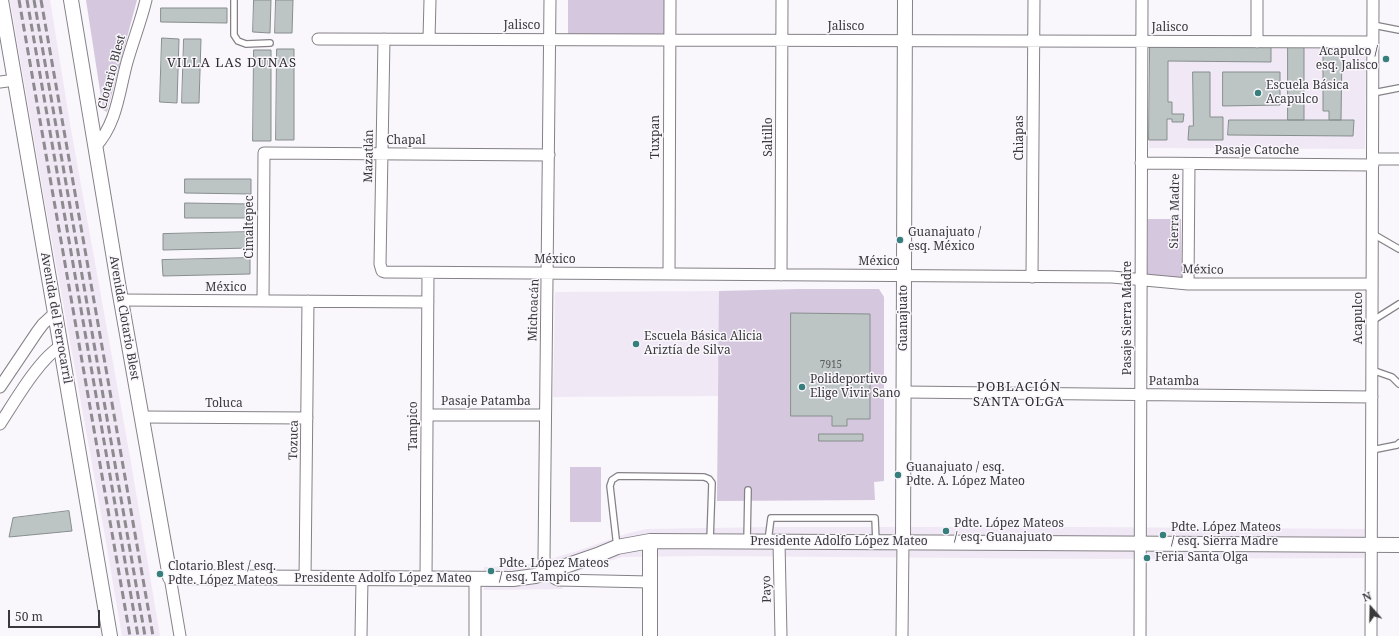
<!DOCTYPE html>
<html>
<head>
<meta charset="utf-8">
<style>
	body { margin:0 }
	#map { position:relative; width:1399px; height:636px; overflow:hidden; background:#f9f6fc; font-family:"Noto Serif",serif }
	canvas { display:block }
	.north { position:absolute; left:1351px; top:588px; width:40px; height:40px; -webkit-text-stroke:3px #f9f6fc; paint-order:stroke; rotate:340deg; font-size:11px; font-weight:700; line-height:16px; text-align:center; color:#39383a }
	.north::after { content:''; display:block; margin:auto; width:14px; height:18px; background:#39383a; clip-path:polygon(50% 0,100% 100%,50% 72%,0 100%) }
	.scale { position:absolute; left:8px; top:610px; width:92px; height:18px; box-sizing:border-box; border:2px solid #39383a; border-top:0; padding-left:5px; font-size:12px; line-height:14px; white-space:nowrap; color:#39383a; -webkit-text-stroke:3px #f9f6fc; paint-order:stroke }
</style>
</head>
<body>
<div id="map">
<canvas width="1399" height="636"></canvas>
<div class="north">N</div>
<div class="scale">50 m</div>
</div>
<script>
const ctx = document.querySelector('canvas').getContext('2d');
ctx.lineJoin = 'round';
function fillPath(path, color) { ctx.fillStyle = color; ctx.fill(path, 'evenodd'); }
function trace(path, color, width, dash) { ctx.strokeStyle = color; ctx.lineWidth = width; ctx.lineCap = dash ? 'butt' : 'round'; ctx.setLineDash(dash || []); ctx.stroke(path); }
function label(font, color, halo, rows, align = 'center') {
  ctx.font = font + ' "Noto Serif",serif'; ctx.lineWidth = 3; ctx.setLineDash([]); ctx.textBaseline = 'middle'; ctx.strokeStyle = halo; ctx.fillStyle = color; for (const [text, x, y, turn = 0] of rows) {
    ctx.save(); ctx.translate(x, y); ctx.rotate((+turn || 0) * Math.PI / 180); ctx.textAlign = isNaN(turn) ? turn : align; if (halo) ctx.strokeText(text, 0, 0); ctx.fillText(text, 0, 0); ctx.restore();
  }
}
fillPath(new Path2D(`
	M 10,0 L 50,0 L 70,124 L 130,457 L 160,636 L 122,636 L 103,525 L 44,197 Z
	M 1150,46 L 1366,47 L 1365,149 L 1149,148 Z
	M 719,291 L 719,396 L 553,397 L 555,292 Z
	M 772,527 L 1084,527 L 1365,529 L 1364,558 L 1100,559 L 703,556 L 622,557 L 568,574 L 562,589 L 484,590 L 484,567 L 513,566 L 537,563 L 574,552 L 629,533 L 647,529 Z`), '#f0e8f5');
fillPath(new Path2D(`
	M 86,0 L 137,0 L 107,112 L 103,110 Z
	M 568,0 L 666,0 L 665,35 L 568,34 Z
	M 1148,219 L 1181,219 L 1182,278 L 1170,279 L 1147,274 Z
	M 800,289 L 879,289 L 884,297 L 884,481 L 874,482 L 875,500 L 717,501 L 719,291 Z
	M 570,467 L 601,467 L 601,522 L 570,522 Z`), '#d5c7de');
const building = new Path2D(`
	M 254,0 L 271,0 L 270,33 L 253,32 Z
	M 276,0 L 293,0 L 292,33 L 275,33 Z
	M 161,8 L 227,8 L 227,23 L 161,22 Z
	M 162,38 L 179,39 L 177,103 L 160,102 Z
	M 184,39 L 201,39 L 199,103 L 182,103 Z
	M 1150,46 L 1271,46 L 1271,62 L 1168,61 L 1168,102 L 1172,102 L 1172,114 L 1184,114 L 1183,122 L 1172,122 L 1172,119 L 1167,119 L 1167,140 L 1149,140 Z
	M 1288,46 L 1304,46 L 1304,120 L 1288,120 Z
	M 1327,47 L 1342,47 L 1341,120 L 1329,120 L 1329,111 L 1323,111 L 1323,54 L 1327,54 Z
	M 277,49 L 294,49 L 294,140 L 276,140 Z
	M 254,50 L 271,50 L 271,141 L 253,141 Z
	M 1193,72 L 1210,72 L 1210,117 L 1223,117 L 1223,140 L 1188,140 L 1189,126 L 1193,126 Z
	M 1223,72 L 1280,72 L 1280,105 L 1223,106 Z
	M 1229,120 L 1354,120 L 1353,136 L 1228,135 Z
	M 185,179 L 251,179 L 251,194 L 185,193 Z
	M 185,203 L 251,204 L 251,218 L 185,218 Z
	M 251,232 L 251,248 L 163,250 L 163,234 Z
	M 250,258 L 250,274 L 163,276 L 162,260 Z
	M 791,313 L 870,314 L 870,419 L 847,419 L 847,426 L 832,426 L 832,416 L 791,416 Z
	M 819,434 L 863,434 L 863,441 L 819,441 Z
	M 69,511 L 72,531 L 9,537 L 13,518 Z`);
fillPath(building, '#bdc5c4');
trace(building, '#878e8e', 1);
const service = new Path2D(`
	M 234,0 L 234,35 L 238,41 L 246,44 L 270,43
	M 1373,25 L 1399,30
	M 1373,93 L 1399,88
	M 1373,234 L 1399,249
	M 1372,321 L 1399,304
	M 1372,370 L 1392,377 L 1399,384
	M 1372,450 L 1397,445 L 1399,443
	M 768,541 L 771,518 L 875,518 L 876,542
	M 747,542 L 748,490
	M 617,547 L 610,486 L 612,480 L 618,476 L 704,477 L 709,479 L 712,483 L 710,541`);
const minor = new Path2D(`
	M 550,0 L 544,558 C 546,568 548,576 558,580 L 650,582
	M 318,39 L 1373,42
	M 384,39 L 380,264 L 382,271 L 385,272 L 1112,277 L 1188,284 L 1372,284
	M 429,39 L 430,0
	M 1257,42 L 1257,0
	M 0,82 L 15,80
	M 95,147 C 117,124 119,91 127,62 C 133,41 141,21 146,0
	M 1373,159 L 1399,159
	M 1141,163 L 1373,165
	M 669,274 L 670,0
	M 781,275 L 782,0
	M 1032,277 L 1034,0
	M 1188,284 L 1189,164
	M 121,300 L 428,302
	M 263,301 L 264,153 L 549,155
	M 0,387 L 37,332 L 43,324 L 55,313
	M 904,392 L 1372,397
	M 427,415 L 545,415
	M 141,417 L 307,418
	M 0,424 C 15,401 39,359 61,346
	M 779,542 L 781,636
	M 170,577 L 180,636
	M 305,579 L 308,301
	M 426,579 L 428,273
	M 475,579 L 475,636
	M 361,636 L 362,579
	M 902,636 L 903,542
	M 1140,636 L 1142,0
	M 1371,636 L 1373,0`);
const tertiary = new Path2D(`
	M 1,0 L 55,313 L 110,636
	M 71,0 L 119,289 L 170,577 L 513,579 L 535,576 L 548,572 L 600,554 L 617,547 L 650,541 L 1399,545
	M 903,542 L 905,0
	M 650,636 L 650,541`);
trace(service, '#858187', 8);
trace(minor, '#858187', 13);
trace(tertiary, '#858187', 16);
trace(service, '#fff', 5.5);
trace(minor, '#fff', 11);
trace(tertiary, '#fff', 14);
trace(new Path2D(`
	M 19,0 L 130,636
	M 27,0 L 138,636
	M 34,0 L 145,636
	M 41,0 L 153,636`), '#8d8b8f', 3, [8, 4]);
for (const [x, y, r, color] of [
	[1386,59,4,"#377f7c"],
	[1258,93,4,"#377f7c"],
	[900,240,4,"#377f7c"],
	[636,344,4,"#377f7c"],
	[802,387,4,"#377f7c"],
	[898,475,4,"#377f7c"],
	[946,531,4,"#377f7c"],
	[1163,535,4,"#377f7c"],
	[1147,558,4,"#377f7c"],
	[491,571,4,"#377f7c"],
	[160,574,4,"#377f7c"]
]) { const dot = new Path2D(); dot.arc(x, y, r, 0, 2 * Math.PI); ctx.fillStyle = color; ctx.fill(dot); trace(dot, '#f9f6fc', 1.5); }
label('10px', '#5a5b5c', null, [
	["7915",831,365]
]);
label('12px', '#39383a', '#f9f6fc', [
	["Jalisco",522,26],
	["Jalisco",846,27],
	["Jalisco",1170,28],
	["Clotario Blest",112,72,-75],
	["Tuxpan",656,137,-90],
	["Saltillo",769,137,-90],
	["Chiapas",1020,138,-90],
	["Chapal",406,141],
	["Pasaje Catoche",1257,151],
	["Mazatlán",369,156,-89],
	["Sierra Madre",1175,211,-89],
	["Cimaltepec",250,227,-90],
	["México",555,260],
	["México",879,262],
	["México",1203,270,1],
	["México",226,288],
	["Michoacán",534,310,-88],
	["Avenida del Ferrocarril",56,318,80],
	["Avenida Clotario Blest",124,318,80],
	["Guanajuato",904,318,-90],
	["Pasaje Sierra Madre",1128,318,-90],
	["Acapulco",1359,318,-90],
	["Patamba",1174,382],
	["Pasaje Patamba",486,402],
	["Toluca",224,404],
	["Tampico",414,426,-90],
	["Tozuca",294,440,-89],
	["Presidente Adolfo López Mateo",839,542],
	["Presidente Adolfo López Mateo",383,579],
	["Payo",767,589,-91]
]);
label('12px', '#39383a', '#f9f6fc', [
	["Acapulco /",1378,52,"right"],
	["esq. Jalisco",1378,66,"right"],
	["Escuela Básica",1266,86],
	["Acapulco",1266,100],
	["Guanajuato /",908,233],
	["esq. México",908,247],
	["Escuela Básica Alicia",644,337],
	["Ariztía de Silva",644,351],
	["Polideportivo",810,380],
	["Elige Vivir Sano",810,394],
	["Guanajuato / esq.",906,468],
	["Pdte. A. López Mateo",906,482],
	["Pdte. López Mateos",954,524],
	["/ esq. Guanajuato",954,538],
	["Pdte. López Mateos",1171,528],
	["/ esq. Sierra Madre",1171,542],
	["Feria Santa Olga",1155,558],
	["Pdte. López Mateos",499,564],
	["/ esq. Tampico",499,578],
	["Clotario Blest / esq.",168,567],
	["Pdte. López Mateos",168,581]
], 'left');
ctx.letterSpacing = '1px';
label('13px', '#2e2b30', '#f9f6fc', [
	["VILLA LAS DUNAS",232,63],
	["POBLACIÓN",1019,387],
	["SANTA OLGA",1019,402]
]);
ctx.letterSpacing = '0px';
</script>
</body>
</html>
